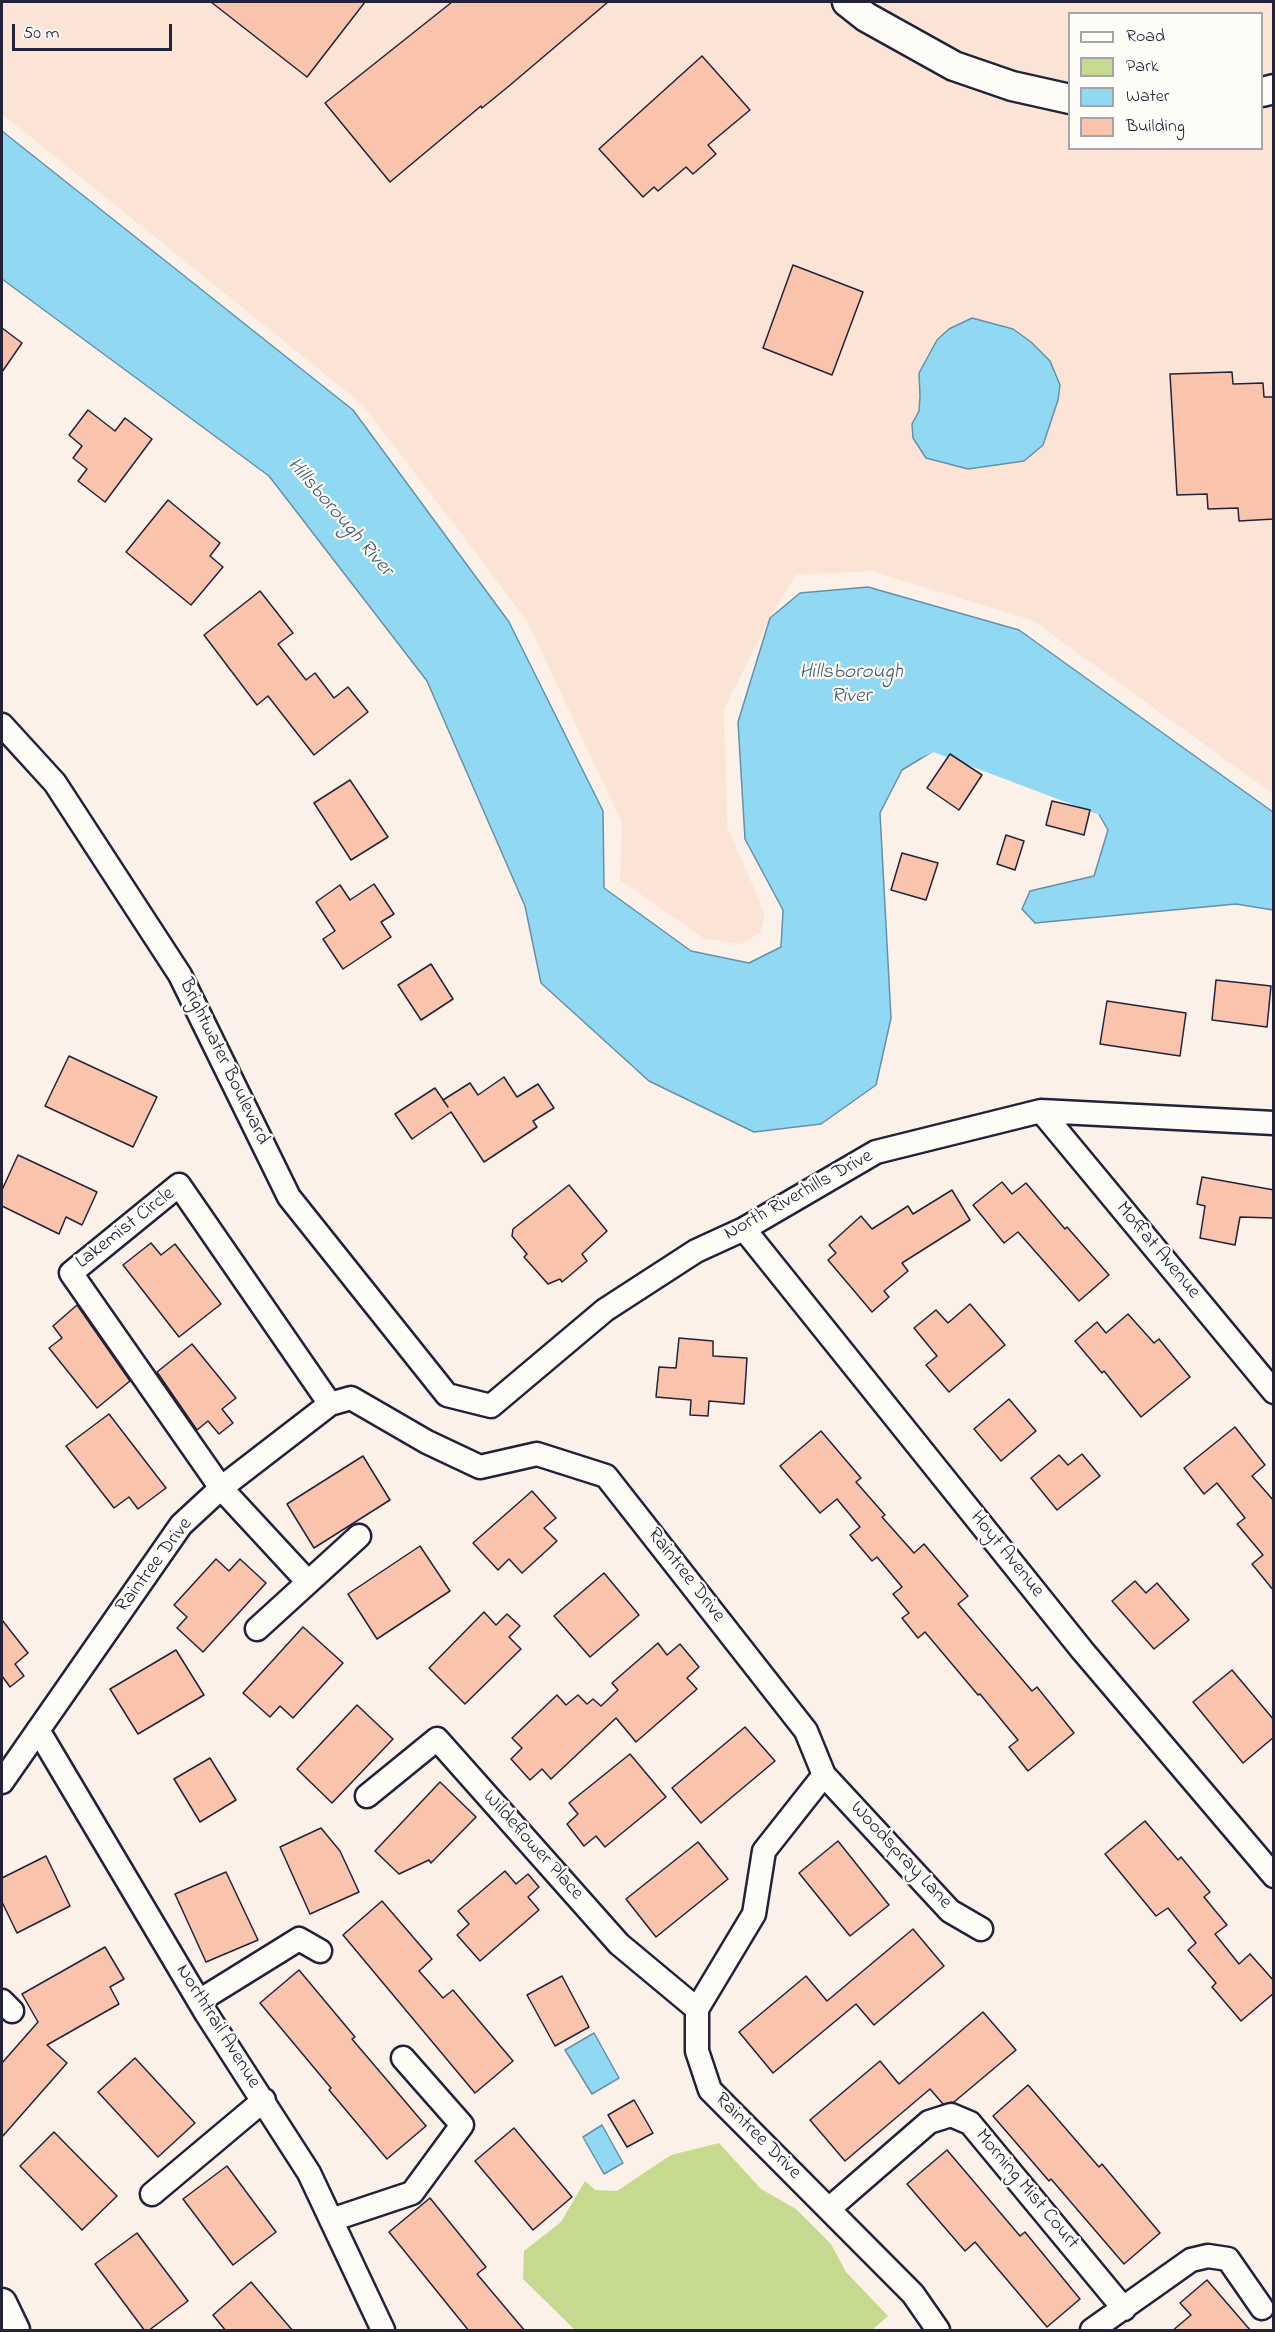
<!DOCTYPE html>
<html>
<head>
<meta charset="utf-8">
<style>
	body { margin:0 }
	#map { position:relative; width:1275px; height:2332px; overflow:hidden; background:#fcf1e8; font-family:"Indie Flower",sans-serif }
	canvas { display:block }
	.frame { position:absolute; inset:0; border:3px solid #22223b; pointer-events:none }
	.legend { position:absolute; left:1068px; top:12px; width:195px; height:138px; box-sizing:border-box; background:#fdfcf7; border:2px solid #a5a5ac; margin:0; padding:8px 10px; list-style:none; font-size:18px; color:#22223b }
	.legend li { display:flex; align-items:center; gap:12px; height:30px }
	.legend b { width:30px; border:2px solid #a5a5ac }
	.scale { position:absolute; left:12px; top:24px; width:160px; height:27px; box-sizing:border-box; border:3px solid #22223b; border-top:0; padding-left:8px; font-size:18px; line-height:21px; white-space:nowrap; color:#22223b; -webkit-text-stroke:4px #fdfcf7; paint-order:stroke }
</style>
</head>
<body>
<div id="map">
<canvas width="1275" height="2332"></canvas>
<div class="frame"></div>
<ul class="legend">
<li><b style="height:8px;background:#fdfcf7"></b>Road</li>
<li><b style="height:16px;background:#c5da8f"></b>Park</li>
<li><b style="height:16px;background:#91d9f2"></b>Water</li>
<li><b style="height:16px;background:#f9c4ab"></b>Building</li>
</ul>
<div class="scale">50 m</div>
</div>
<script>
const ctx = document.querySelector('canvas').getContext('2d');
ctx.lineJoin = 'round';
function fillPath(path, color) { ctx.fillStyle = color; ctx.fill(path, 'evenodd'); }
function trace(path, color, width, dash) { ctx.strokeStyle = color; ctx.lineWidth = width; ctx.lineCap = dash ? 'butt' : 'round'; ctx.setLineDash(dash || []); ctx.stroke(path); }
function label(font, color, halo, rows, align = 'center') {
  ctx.font = font + ' "Indie Flower",sans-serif'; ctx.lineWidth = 4.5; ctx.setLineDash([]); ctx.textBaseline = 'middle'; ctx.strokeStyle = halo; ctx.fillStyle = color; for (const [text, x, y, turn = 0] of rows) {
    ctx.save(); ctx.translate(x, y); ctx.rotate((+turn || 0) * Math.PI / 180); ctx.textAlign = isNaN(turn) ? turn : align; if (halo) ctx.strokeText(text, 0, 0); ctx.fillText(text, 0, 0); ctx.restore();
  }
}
fillPath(new Path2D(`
	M 2,2 L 1273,2 L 1273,794 L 1032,620 L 871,571 L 796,575 L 770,618 L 724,709 L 727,826 L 765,914 L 760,933 L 741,944 L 705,939 L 620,880 L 622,823 L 527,621 L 363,405 L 2,114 ZM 1070,14 L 1262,14 L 1262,148 L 1070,148 Z`), '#fbe4d6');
fillPath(new Path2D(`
	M 719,2143 L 761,2189 L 796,2209 L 831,2244 L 846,2272 L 888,2316 L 872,2330 L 575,2330 L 523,2279 L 524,2251 L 561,2222 L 585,2181 L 595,2190 L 617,2191 L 671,2155 Z`), '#c5da8f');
const water = new Path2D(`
	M 2,131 L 353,410 L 509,622 L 603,811 L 604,888 L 691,951 L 749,963 L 781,947 L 783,910 L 745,839 L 738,722 L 770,618 L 800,593 L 868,587 L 1019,630 L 1273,812 L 1273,910 L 1236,904 L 1035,923 L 1022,909 L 1030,891 L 1094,876 L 1108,830 L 1089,797 L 971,728 L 902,770 L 880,813 L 891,1018 L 876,1085 L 821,1124 L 754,1132 L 649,1081 L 541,983 L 525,906 L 427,681 L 269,476 L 2,279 Z
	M 972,318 L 1013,329 L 1031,342 L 1050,361 L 1060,385 L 1058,400 L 1043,445 L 1024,461 L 968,469 L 926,458 L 913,438 L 912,424 L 919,411 L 920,396 L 919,373 L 937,340 L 949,329 Z
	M 594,2033 L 619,2078 L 592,2094 L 565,2050 Z
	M 602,2125 L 623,2163 L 604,2174 L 583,2137 Z`);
fillPath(water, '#91d9f2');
trace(water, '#6590a9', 1.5);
trace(new Path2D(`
	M 905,743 L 933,731 L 1102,795`), '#91d9f2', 39);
const building = new Path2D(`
	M 211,2 L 365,2 L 307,77 Z
	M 452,2 L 608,2 L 509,86 L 482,108 L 481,106 L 390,182 L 325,103 Z
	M 702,56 L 750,110 L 708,145 L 716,154 L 693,174 L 686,167 L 658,191 L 654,187 L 643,197 L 599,149 Z
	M 793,265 L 863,292 L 832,375 L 763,348 Z
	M 2,328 L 22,343 L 2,372 Z
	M 1232,372 L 1233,384 L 1263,383 L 1264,397 L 1274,397 L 1274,519 L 1239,521 L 1238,508 L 1208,509 L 1207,494 L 1177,495 L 1170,374 Z
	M 88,410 L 115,431 L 125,418 L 152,439 L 105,502 L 78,481 L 87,469 L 73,458 L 82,446 L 69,435 Z
	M 168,500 L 220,543 L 210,556 L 223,567 L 191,605 L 126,552 Z
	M 260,591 L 293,633 L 278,644 L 306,680 L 315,673 L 334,698 L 348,687 L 368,712 L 314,755 L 268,696 L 257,705 L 204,635 Z
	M 950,754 L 982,775 L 959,810 L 927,788 Z
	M 350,780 L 388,837 L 351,860 L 314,803 Z
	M 1052,801 L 1090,810 L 1084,835 L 1046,825 Z
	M 1006,835 L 1024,841 L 1015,870 L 997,864 Z
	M 902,853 L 938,863 L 926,900 L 891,890 Z
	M 374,884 L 394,914 L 381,922 L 391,937 L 343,969 L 323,939 L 335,931 L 316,902 L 340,885 L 350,900 Z
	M 431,964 L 453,999 L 421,1020 L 398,985 Z
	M 1216,980 L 1271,986 L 1267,1027 L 1212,1020 Z
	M 1107,1001 L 1186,1013 L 1180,1056 L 1100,1044 Z
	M 69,1056 L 157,1097 L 133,1147 L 45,1106 Z
	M 504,1077 L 517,1097 L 538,1084 L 554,1108 L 533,1121 L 537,1127 L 484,1162 L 451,1112 L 412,1139 L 395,1114 L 435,1088 L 448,1107 L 443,1100 L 470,1083 L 478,1095 Z
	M 18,1155 L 97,1192 L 82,1225 L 66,1217 L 59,1234 L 2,1206 L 2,1190 Z
	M 1202,1177 L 1274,1190 L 1274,1218 L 1240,1217 L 1235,1245 L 1200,1238 L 1205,1206 L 1197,1204 Z
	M 1002,1182 L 1012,1194 L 1026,1183 L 1065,1229 L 1067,1227 L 1109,1275 L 1079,1301 L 1018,1232 L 1004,1243 L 973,1205 Z
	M 569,1185 L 607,1231 L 582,1254 L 587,1261 L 562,1282 L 560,1279 L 548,1284 L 524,1257 L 527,1254 L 512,1236 L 513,1229 Z
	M 952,1190 L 970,1220 L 902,1263 L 908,1271 L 884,1291 L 889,1297 L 872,1312 L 828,1260 L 836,1253 L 829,1245 L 861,1216 L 872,1229 L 908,1206 L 913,1214 Z
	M 151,1243 L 161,1255 L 175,1244 L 221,1304 L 179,1337 L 123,1265 Z
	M 970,1304 L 1005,1345 L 949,1392 L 926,1365 L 937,1356 L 914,1328 L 936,1310 L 948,1323 Z
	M 77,1305 L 130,1381 L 97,1408 L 49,1348 L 62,1338 L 53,1326 Z
	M 1128,1314 L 1154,1343 L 1159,1339 L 1190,1377 L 1141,1417 L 1104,1371 L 1102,1373 L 1075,1341 L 1097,1322 L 1106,1333 Z
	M 679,1338 L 713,1341 L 713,1356 L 747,1358 L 744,1404 L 709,1401 L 708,1416 L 690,1415 L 691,1400 L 656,1397 L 659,1367 L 676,1368 Z
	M 192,1344 L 236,1398 L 222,1409 L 233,1423 L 219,1434 L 208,1421 L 197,1430 L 157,1372 Z
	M 1009,1399 L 1036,1431 L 1001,1461 L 974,1429 Z
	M 109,1414 L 166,1488 L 138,1509 L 129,1497 L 114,1508 L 66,1446 Z
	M 1235,1427 L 1265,1465 L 1252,1476 L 1274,1501 L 1274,1591 L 1252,1564 L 1263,1555 L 1237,1524 L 1245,1518 L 1217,1483 L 1204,1494 L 1184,1468 Z
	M 821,1431 L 861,1478 L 856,1482 L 885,1515 L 882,1517 L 914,1553 L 924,1544 L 968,1596 L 958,1604 L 1032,1691 L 1037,1687 L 1074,1733 L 1028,1771 L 1009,1747 L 1018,1740 L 980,1694 L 978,1695 L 925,1632 L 918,1638 L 902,1618 L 909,1613 L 893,1594 L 902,1587 L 877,1557 L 872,1561 L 850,1535 L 860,1527 L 837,1499 L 820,1513 L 780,1466 Z
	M 1082,1454 L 1100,1476 L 1057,1510 L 1031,1478 L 1059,1455 L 1068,1465 Z
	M 363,1456 L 390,1500 L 314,1548 L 287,1504 Z
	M 532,1491 L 556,1518 L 544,1528 L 557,1541 L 522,1573 L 509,1559 L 498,1570 L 473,1543 Z
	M 420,1546 L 450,1591 L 377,1639 L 348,1594 Z
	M 216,1559 L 229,1571 L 240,1559 L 266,1583 L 203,1652 L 177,1628 L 187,1617 L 174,1605 Z
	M 604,1573 L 639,1615 L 590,1657 L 554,1616 Z
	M 1135,1581 L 1146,1593 L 1157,1583 L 1189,1620 L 1154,1649 L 1112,1601 Z
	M 484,1612 L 496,1625 L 507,1614 L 520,1626 L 509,1637 L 521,1649 L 465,1704 L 429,1668 Z
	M 2,1620 L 28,1653 L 15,1664 L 24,1676 L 10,1687 L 2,1676 Z
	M 303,1627 L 343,1663 L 293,1718 L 280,1706 L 270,1717 L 243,1693 Z
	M 658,1643 L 667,1655 L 680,1644 L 699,1667 L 687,1678 L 697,1689 L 636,1742 L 616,1718 L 551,1779 L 542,1769 L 530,1780 L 511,1759 L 522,1748 L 512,1738 L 557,1695 L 566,1705 L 578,1695 L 587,1704 L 593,1699 L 601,1706 L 618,1690 L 612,1683 Z
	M 176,1650 L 204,1695 L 138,1734 L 110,1689 Z
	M 1232,1670 L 1274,1720 L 1274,1737 L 1243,1763 L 1193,1702 Z
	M 357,1705 L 393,1739 L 332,1803 L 297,1769 Z
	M 745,1727 L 775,1761 L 701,1823 L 672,1788 Z
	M 630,1754 L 666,1797 L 605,1847 L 596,1836 L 584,1846 L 567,1824 L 578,1814 L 569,1803 Z
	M 210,1758 L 236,1800 L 200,1822 L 174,1779 Z
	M 440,1782 L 476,1817 L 431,1863 L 429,1860 L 399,1874 L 375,1851 Z
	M 1145,1821 L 1178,1860 L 1181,1857 L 1210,1892 L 1204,1897 L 1227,1925 L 1215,1934 L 1239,1964 L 1250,1954 L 1274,1981 L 1274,1993 L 1241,2021 L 1212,1987 L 1216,1983 L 1188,1950 L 1196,1943 L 1168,1908 L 1156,1916 L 1105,1854 Z
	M 321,1828 L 340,1851 L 359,1892 L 310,1914 L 280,1847 Z
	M 838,1841 L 889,1905 L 850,1936 L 799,1873 Z
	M 698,1842 L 728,1879 L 656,1937 L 626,1899 Z
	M 46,1856 L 70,1906 L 17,1933 L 2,1902 L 2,1878 Z
	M 505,1871 L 516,1884 L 528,1874 L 539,1887 L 528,1897 L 539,1910 L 480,1961 L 457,1935 L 469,1924 L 458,1911 Z
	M 226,1872 L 258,1940 L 206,1962 L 175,1894 Z
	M 382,1901 L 432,1959 L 419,1971 L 443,1998 L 453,1990 L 513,2061 L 475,2093 L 343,1935 Z
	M 913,1929 L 944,1966 L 874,2025 L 856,2004 L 773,2073 L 739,2032 L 806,1976 L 827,2001 Z
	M 105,1947 L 124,1979 L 110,1987 L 119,2004 L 47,2045 L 67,2063 L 2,2137 L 2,2063 L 38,2022 L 22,1994 Z
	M 299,1970 L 355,2037 L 352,2039 L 426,2126 L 387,2159 L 329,2090 L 331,2088 L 260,2003 Z
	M 562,1976 L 589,2027 L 555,2046 L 527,1995 Z
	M 983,2012 L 1016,2050 L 954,2102 L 943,2104 L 930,2089 L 845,2161 L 810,2120 L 880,2061 L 899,2084 Z
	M 135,2058 L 195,2123 L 158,2157 L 98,2092 Z
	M 1028,2085 L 1099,2167 L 1102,2164 L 1160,2233 L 1124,2264 L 1051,2179 L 1049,2181 L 993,2116 Z
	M 634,2100 L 653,2133 L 627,2147 L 608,2115 Z
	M 514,2128 L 572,2197 L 533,2230 L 475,2161 Z
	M 54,2132 L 117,2196 L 82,2230 L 20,2166 Z
	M 947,2150 L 1020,2236 L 1025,2232 L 1080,2299 L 1047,2327 L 975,2242 L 965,2251 L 907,2184 Z
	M 227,2166 L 276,2232 L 233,2265 L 183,2199 Z
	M 430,2198 L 486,2267 L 477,2274 L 525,2331 L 469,2331 L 389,2232 Z
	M 137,2233 L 188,2301 L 148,2331 L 145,2331 L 95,2264 Z
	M 1207,2280 L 1251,2331 L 1172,2331 L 1191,2315 L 1180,2303 Z
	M 251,2282 L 293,2331 L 226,2331 L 213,2315 Z`);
fillPath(building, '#f9c4ab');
trace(building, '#22223b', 1.5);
const minor = new Path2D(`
	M 2,725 L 55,783 L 180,975 L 289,1197 L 447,1395 L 491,1406 L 605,1310 L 696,1251 L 744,1229 L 876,1152 L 1041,1111 L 1274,1123
	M 1041,1111 L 1274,1392
	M 744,1229 L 1082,1650 L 1274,1876
	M 308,1582 L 221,1488 L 71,1273 L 179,1185 L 330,1404
	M 257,1629 L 359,1536
	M 38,1730 L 206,2013 L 309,2173 L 383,2330
	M 824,1775 L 950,1911 L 981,1929
	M 2,1782 L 181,1525 L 221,1488 L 330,1404 L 351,1398 L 427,1442 L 480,1467 L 537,1454 L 606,1476 L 806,1731 L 824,1775 L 764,1851 L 754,1914 L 697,2009 L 697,2051 L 710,2090 L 913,2294 L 938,2330
	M 367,1796 L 437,1739 L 619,1944 L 697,2009
	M 2,2001 L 12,2011
	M 199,2001 L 299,1939 L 320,1951
	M 152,2194 L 264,2100
	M 830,2208 L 929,2122 L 951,2115 L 970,2123 L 1124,2309
	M 331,2220 L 412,2193 L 462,2125 L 403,2058
	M 1092,2330 L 1191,2260 L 1208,2256 L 1228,2259 L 1262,2308`);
const tertiary = new Path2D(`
	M 847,2 L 866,17 L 954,66 L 1012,86 L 1070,99
	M 1262,92 L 1274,89
	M 2,2303 L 15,2330`);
trace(minor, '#22223b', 27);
trace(tertiary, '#22223b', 33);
trace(minor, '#fdfcf7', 22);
trace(tertiary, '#fdfcf7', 28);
label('20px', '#22223b', '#fdfcf7', [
	["Brightwater Boulevard",223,1062,64],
	["North Riverhills Drive",799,1196,-29],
	["Lakemist Circle",126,1229,-38],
	["Moffat Avenue",1157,1251,50],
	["Hoyt Avenue",1006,1555,51],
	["Raintree Drive",155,1566,-53],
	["Raintree Drive",685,1576,52],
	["Wildeflower Place",532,1846,48],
	["Woodspray Lane",900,1856,47],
	["Northtrail Avenue",217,2027,58],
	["Raintree Drive",757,2137,45],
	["Morning Mist Court",1026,2190,50]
]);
label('italic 21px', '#435972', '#fdfcf7', [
	["Hillsborough River",339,518,49],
	["Hillsborough",851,674],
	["River",851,698]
]);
</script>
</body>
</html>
